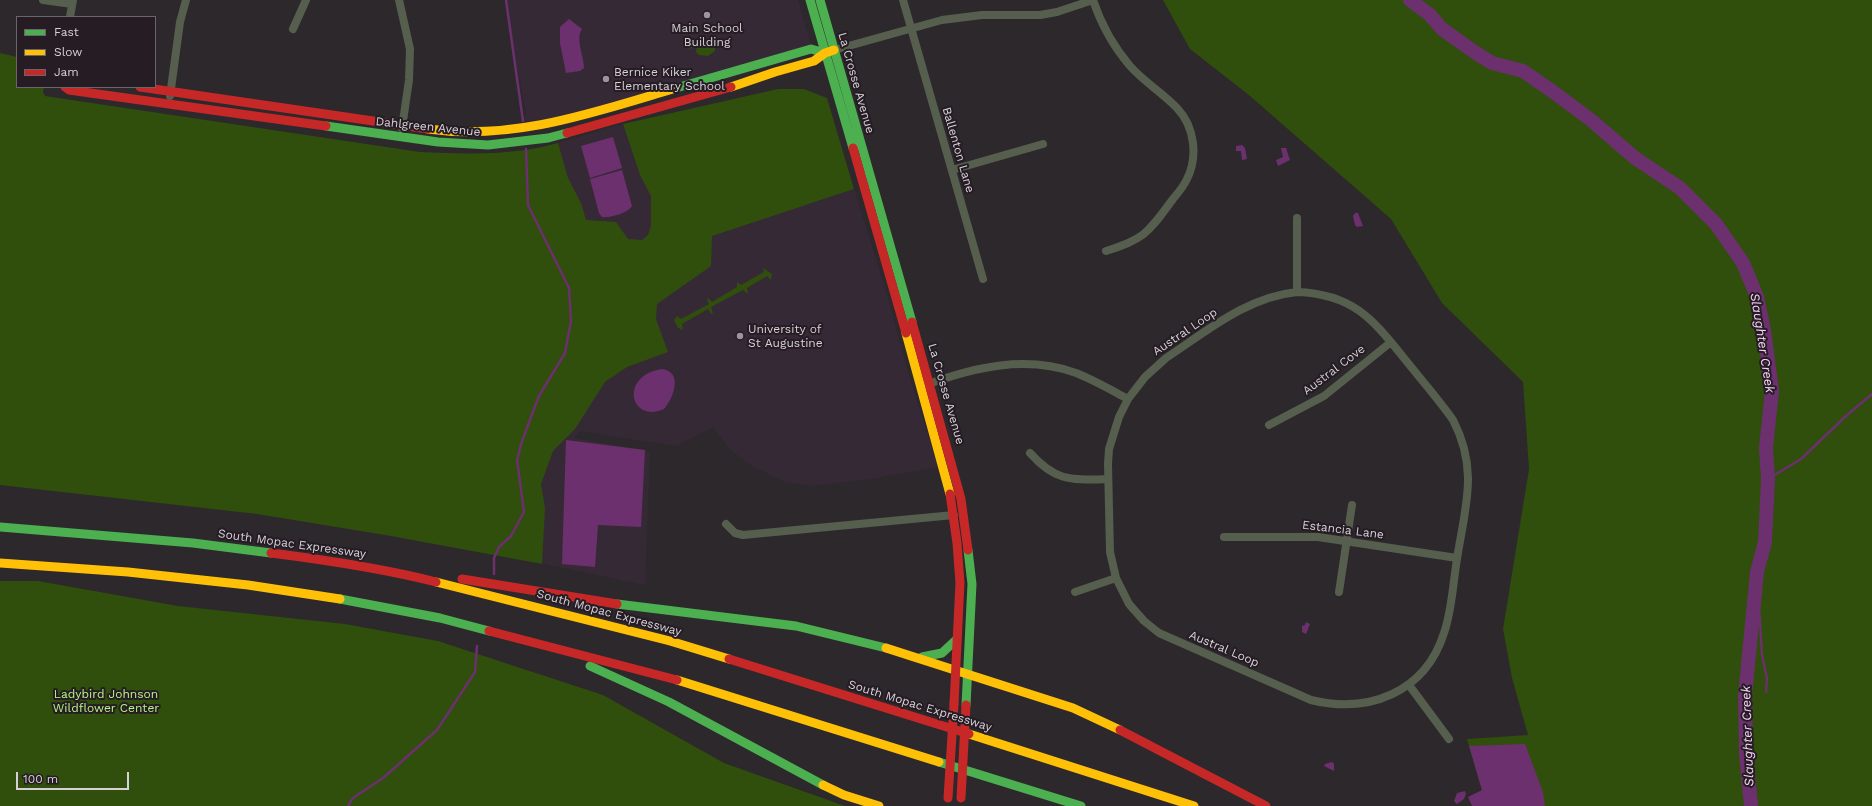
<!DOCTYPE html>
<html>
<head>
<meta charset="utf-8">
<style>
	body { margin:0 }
	#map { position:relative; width:1872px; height:806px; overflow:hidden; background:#2c282c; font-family:"Work Sans",sans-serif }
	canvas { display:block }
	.legend { position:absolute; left:16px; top:16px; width:140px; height:72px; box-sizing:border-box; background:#251c24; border:1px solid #6c646c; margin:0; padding:5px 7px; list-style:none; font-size:12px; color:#d7d1d7 }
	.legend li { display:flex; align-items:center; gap:8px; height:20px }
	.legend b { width:20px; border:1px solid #6c646c }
	.scale { position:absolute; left:16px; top:772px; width:113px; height:18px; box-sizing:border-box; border:2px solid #d7d1d7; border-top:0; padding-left:5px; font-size:12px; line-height:14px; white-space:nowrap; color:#d7d1d7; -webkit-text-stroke:3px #251c24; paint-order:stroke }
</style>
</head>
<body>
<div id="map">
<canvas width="1872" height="806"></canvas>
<ul class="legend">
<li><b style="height:5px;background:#4caf50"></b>Fast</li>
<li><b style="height:5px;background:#ffc107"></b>Slow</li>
<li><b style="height:5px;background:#c62828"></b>Jam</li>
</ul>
<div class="scale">100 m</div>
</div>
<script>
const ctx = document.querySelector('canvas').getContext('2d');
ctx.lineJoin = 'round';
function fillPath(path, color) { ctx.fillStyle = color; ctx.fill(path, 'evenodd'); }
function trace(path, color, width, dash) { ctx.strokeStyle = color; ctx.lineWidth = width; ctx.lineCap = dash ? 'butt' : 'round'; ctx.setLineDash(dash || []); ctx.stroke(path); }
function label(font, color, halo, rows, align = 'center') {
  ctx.font = font + ' "Work Sans",sans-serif'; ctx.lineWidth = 4; ctx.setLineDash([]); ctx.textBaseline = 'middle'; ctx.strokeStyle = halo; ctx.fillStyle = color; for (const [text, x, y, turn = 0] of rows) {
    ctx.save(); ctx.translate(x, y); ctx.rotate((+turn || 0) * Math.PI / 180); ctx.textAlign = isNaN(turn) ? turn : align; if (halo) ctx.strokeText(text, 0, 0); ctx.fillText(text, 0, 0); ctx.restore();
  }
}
fillPath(new Path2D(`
	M 505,0 L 798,0 L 811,45 L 555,119 L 523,121 L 526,113 Z
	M 623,124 L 640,175 L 807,205 L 854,189 L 886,291 L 907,369 L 938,467 L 871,479 L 812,486 L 785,482 L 749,464 L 728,448 L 713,427 L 676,446 L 580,431 L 574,438 L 650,451 L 645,585 L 501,555 L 536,149 Z`), '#362936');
fillPath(new Path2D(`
	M 1163,0 L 1872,0 L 1872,806 L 1484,806 L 1482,790 L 1467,739 L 1528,735 L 1512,678 L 1503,629 L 1529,469 L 1523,382 L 1442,303 L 1391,219 L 1250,96 L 1190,49 Z
	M683.5 43a5.5 5.5 0 1 1 11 0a5.5 5.5 0 1 1-11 0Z
	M 704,41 L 713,42 L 715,45 L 715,51 L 708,56 L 699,55 L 696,52 L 697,47 Z
	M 0,53 L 17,57 L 17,87 L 44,87 L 43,92 L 45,96 L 420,152 C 466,154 513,156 558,143 L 568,178 L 581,203 L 586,220 L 616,222 L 628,239 L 642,240 L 648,235 L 651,226 L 651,196 L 640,175 L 623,124 L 778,89 L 804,89 L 827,98 L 854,189 L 712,236 L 711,266 L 657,304 L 656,319 L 668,352 L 627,367 L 605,382 L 575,429 L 553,451 L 541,484 L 545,508 L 542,564 L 391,536 L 257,514 L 0,485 Z
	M 763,268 L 772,274 L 771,280 L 767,276 L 747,288 L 748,294 L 743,290 L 711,307 L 713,313 L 711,314 L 708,309 L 682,324 L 683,330 L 678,328 L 674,320 L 677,316 L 681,319 L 709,304 L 707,300 L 708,298 L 712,302 L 737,287 L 737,282 L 741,285 L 764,272 Z
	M 0,581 L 38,581 L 178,606 L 345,624 L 438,641 L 603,695 L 724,763 L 845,806 L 0,806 Z`), '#304e0c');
fillPath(new Path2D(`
	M 569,19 L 582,29 C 575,38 584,57 584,68 L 580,71 L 566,73 L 560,43 L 560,27 Z
	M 613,137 L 622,168 L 590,178 L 581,146 Z
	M 1242,145 L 1245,148 L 1247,159 L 1242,160 L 1241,151 L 1236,151 L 1236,146 Z
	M 1281,148 L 1286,148 L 1290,160 L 1278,166 L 1276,160 L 1283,157 Z
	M 622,170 L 632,206 C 628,213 610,218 602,217 L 599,213 L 590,179 Z
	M 1355,213 L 1358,213 L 1363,226 L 1357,227 L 1355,225 L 1353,216 Z
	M 662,369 C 684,372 673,399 664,409 C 631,424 618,376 662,369 Z
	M 566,440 L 645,450 L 641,527 L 598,525 L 595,567 L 562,564 Z
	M 1306,622 L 1310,624 L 1306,634 L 1302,632 L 1302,626 L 1305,625 Z
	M 1525,744 L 1543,792 L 1545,806 L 1472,806 L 1468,797 L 1482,790 L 1469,746 Z
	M 1332,762 L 1334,764 L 1334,771 L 1324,766 L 1325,764 Z
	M 1465,791 L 1466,794 L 1464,799 L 1457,804 L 1454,801 L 1457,793 Z`), '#6c306e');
trace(new Path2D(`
	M 506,0 L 523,121
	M 1768,479 L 1801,459 L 1846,416 L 1872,394
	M 494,574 L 494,558 L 499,547 L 511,536 L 524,512 L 517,460 L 522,441 L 539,396 L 565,353 L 571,321 L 569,288 L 528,205 L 526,149
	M 1753,603 L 1759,606 L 1762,655 L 1767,679 L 1766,692
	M 348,806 L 353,798 L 383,778 L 437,730 L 475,672 L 477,646`), '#6c306e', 2.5);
trace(new Path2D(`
	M 1410,0 L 1430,15 L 1442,29 L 1476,53 L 1492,63 L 1523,71 L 1552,91 L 1591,120 L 1635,158 L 1680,188 L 1716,224 L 1743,263 L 1757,297 L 1764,330 L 1772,391 L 1766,448 L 1768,479 L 1765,542 L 1757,572 L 1745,696 L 1746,754 L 1751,806`), '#6c306e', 14);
trace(new Path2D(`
	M 43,0 L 72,4
	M 399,0 L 410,49 L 409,80 L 402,128
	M 903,0 L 983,279
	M 1093,0 C 1101,24 1113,46 1130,66 C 1144,82 1163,93 1177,108 C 1195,127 1198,157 1187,179 C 1184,186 1178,193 1173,199 C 1149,231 1146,239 1106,251
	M 70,17 L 73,0
	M 293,29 L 306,0
	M 834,50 L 942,20 L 982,15 L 1040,15 L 1057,12 L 1093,0
	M 170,96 L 180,22 L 186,0
	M 952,170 L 1043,144
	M 1297,292 C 1355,294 1374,321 1408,363 C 1423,382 1439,400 1453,420 C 1479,470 1465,507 1457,559 C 1453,583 1452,610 1444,633 C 1425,693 1368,714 1311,700 L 1159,633 L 1144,621 L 1129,604 L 1116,578 L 1110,552 L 1108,464 L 1109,449 L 1119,417 L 1128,399 L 1145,377 L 1166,358 C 1207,331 1247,297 1297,292 Z
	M 1297,292 L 1297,218
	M 926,385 C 974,367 1026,355 1076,373 C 1094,380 1111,390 1128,399
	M 1269,425 L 1324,396 L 1391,342
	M 1030,453 C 1056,482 1071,480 1108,479
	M 726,524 L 735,533 L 743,535 L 954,515
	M 1224,537 L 1318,537 L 1457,558
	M 1075,592 L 1116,578
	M 1339,592 L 1352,505
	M 1409,685 L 1449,739`), '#565e4e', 8);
trace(new Path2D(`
	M 810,0 L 853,148
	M 820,0 L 912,322
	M 676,88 L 811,49 L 825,53
	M 326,126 L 438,142 L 488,145 L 548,138 L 567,133
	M 0,527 L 193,543 L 271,553
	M 340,599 L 440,618 L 489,631
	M 617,604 L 796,626 L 886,648
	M 922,657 L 942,653 L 956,640
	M 590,666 L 669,702 L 823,785
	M 966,705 L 972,584 L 968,550
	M 939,762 L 1081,806`), '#4caf50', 9);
trace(new Path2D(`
	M 731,87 L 775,72 L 814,61 L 825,53 L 834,50
	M 428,129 C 514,141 595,112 676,88
	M 906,333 L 950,494
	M 0,563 L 128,572 L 248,585 L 340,599
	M 436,582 L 670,641 L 729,659
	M 886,648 L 1073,708 L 1120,730
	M 677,680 L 939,762
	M 969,734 L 1194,806
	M 823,785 L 844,795 L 879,806`), '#ffc107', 9);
trace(new Path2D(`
	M 65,87 L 69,90 L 326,126
	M 140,87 L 428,129
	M 567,133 L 731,87
	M 853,148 L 906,333
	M 912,322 L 961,499 L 968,550
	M 950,494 L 957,543 L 960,583 L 954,704
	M 271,553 C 326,560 382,568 436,582
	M 462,579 L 617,604
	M 489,631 L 677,680
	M 729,659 L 969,734
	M 1120,730 L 1266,806`), '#c62828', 9);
trace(new Path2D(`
	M 948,798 L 954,704
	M 961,798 L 966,705`), '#c62828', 9);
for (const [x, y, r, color] of [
	[707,15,4,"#9b969b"],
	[606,79,4,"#9b969b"],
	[740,336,4,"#9b969b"]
]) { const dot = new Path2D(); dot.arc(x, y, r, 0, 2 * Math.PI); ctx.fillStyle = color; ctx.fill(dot); trace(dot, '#251c24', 1.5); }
label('12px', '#d7d1d7', '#251c24', [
	["Main School",707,28,"center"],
	["Building",707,42,"center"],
	["Bernice Kiker",614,72],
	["Elementary School",614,86],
	["University of",748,329],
	["St Augustine",748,343]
], 'left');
label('12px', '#d7d1d7', '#251c24', [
	["La Crosse Avenue",856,83,74],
	["Dahlgreen Avenue",428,127,6],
	["Ballenton Lane",958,150,74],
	["Austral Loop",1185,332,-34],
	["Austral Cove",1334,370,-37],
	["La Crosse Avenue",946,394,74],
	["Estancia Lane",1343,530,7],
	["South Mopac Expressway",292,544,8],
	["South Mopac Expressway",609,613,15],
	["Austral Loop",1224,649,23],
	["South Mopac Expressway",920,706,17]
]);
label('12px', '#b8f584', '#251c24', [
	["Ladybird Johnson",106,694],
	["Wildflower Center",106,708]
]);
label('italic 13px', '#f7d2f6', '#251c24', [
	["Slaughter Creek",1762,343,81],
	["Slaughter Creek",1748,736,-92]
]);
</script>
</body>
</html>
